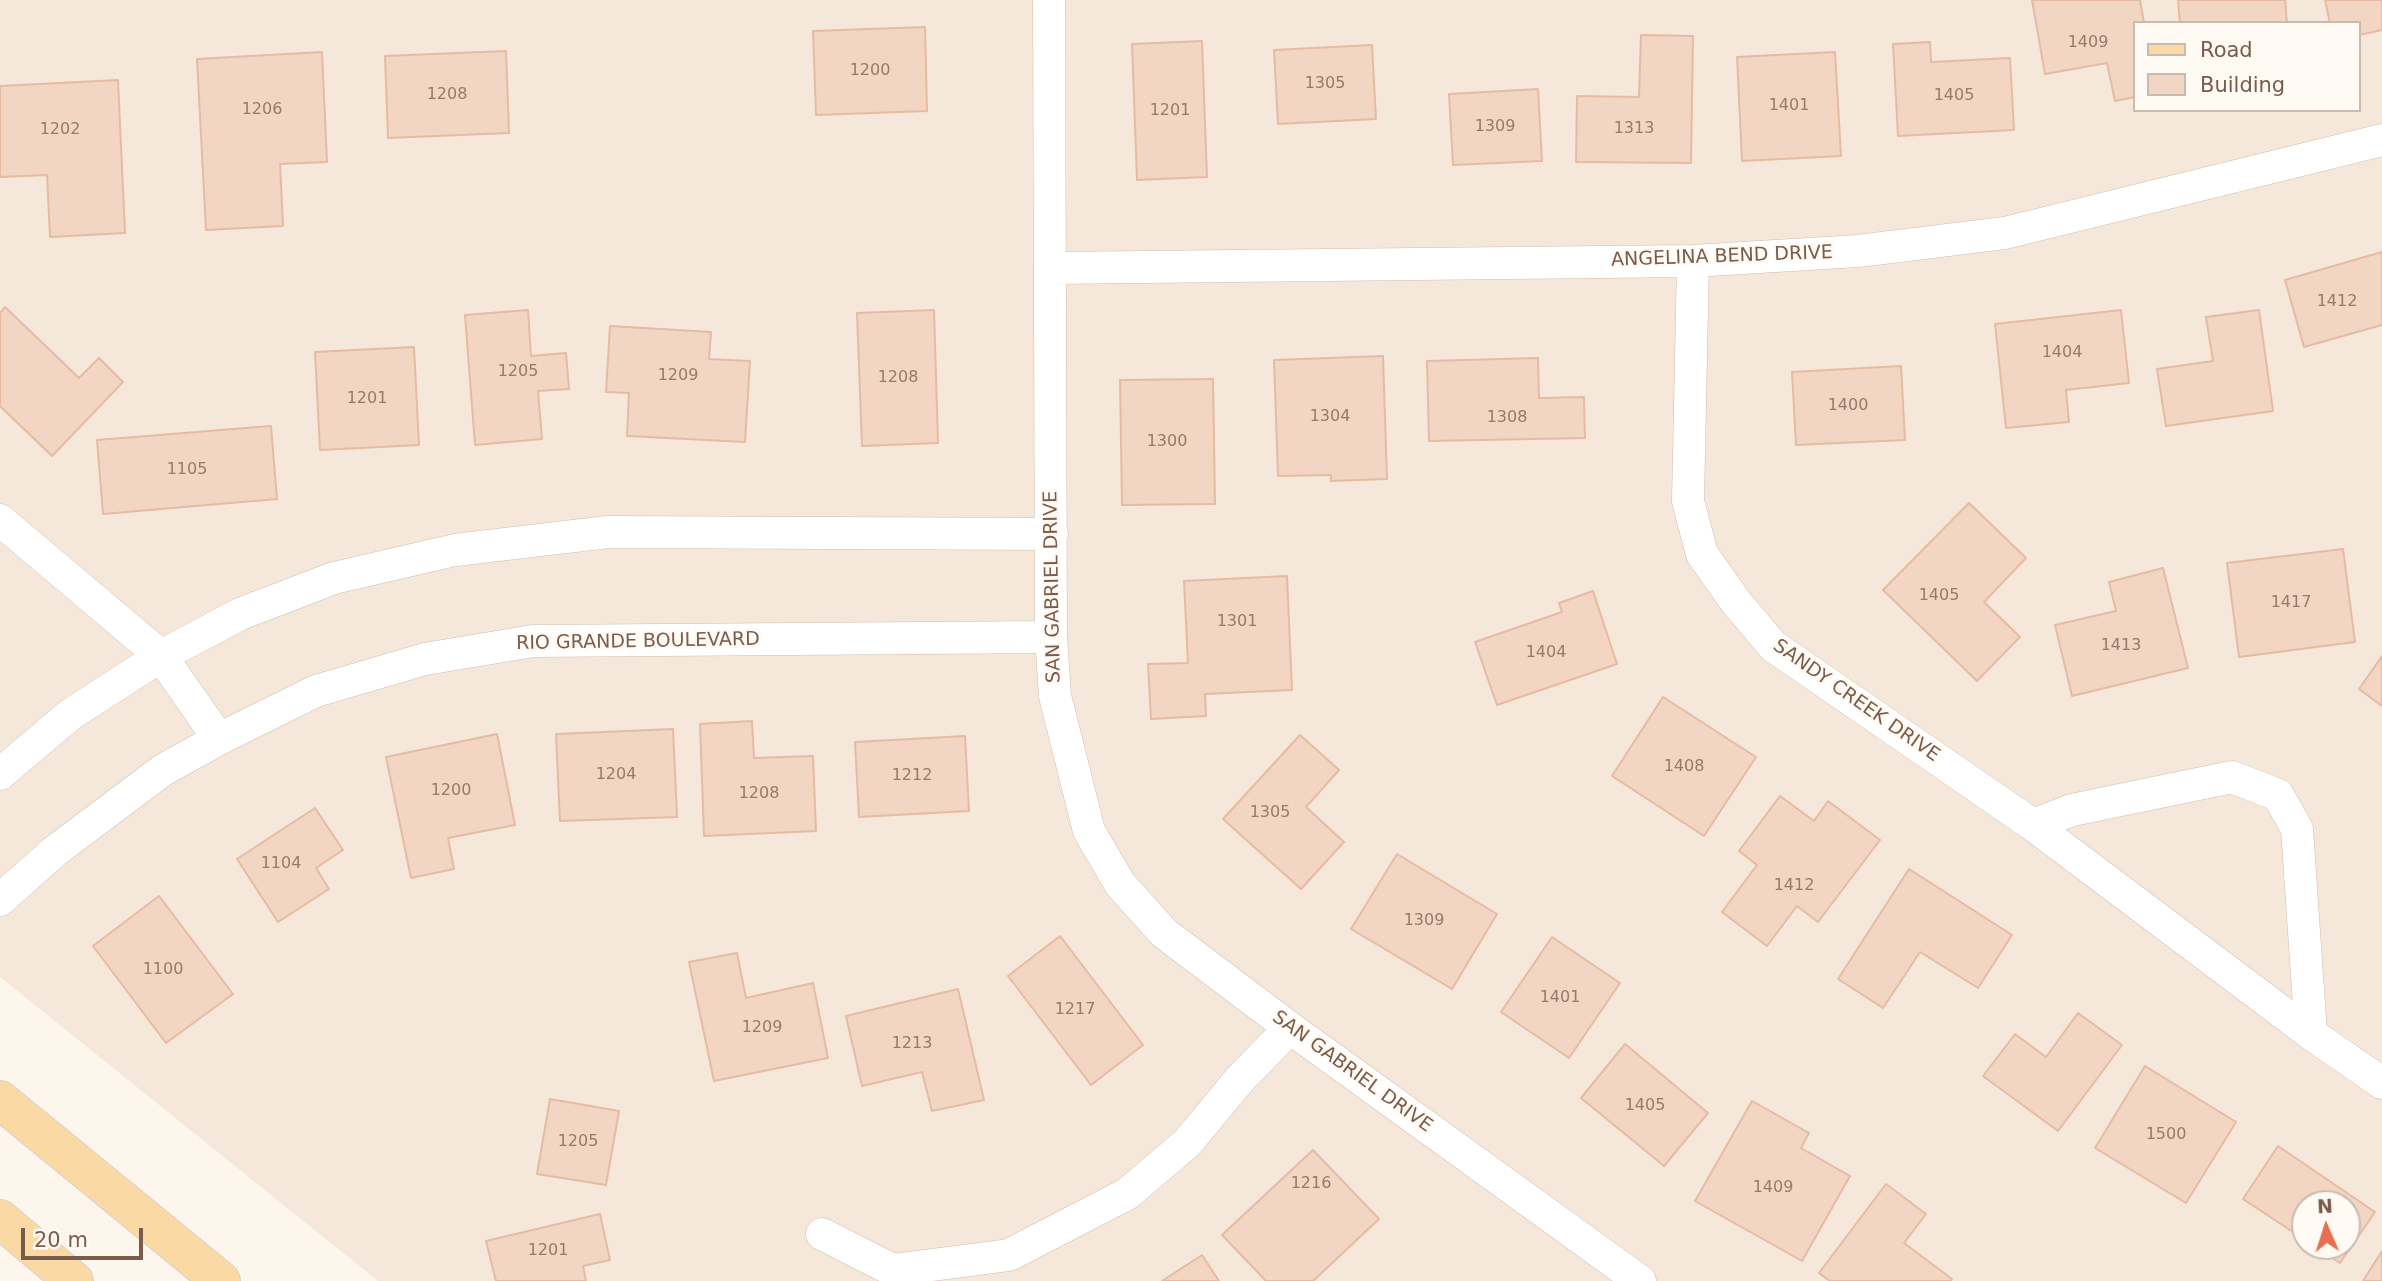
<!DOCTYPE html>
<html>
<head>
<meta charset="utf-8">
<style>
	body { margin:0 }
	#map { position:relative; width:2382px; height:1281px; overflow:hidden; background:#fdf6ec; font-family:"DejaVu Sans",sans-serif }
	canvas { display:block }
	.legend { position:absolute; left:2133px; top:21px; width:228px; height:91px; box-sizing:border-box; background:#fffaf3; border:2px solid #cabbb1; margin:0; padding:9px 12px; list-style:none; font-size:21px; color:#7a5c4d }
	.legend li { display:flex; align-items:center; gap:14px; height:35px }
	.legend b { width:35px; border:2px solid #cabbb1 }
	.north { position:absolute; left:2291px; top:1190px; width:70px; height:70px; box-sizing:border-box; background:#fffaf3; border:2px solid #cabbb1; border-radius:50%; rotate:357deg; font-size:19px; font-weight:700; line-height:28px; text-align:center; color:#7a5c4d }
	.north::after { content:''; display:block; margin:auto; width:24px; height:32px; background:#e76f51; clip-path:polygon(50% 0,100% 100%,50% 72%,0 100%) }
	.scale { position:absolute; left:21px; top:1228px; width:122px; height:32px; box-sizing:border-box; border:4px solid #7a5c4d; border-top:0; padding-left:9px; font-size:21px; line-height:24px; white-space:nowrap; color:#7a5c4d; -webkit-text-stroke:5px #fffaf3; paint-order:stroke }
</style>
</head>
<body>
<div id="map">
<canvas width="2382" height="1281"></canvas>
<ul class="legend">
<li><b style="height:9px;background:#fbd9a5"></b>Road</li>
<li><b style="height:19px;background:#f3d5c3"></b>Building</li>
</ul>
<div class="north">N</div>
<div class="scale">20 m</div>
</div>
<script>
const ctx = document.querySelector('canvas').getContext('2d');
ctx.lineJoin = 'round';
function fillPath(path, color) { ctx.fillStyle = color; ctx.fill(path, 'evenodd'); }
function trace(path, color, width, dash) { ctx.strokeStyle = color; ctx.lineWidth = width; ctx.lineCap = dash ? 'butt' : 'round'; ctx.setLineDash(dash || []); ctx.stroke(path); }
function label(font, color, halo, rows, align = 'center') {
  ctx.font = font + ' "DejaVu Sans",sans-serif'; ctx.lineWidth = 5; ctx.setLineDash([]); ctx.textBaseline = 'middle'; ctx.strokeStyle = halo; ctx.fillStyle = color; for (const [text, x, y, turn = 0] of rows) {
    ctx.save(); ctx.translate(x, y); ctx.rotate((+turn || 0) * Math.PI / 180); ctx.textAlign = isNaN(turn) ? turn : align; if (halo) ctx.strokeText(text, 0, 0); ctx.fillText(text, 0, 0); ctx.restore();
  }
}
fillPath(new Path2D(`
	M 0,0 L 2382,0 L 2382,1281 L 378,1281 L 0,977 ZM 2135,23 L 2359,23 L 2359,110 L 2135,110 ZM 2305,1204 L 2347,1204 L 2347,1246 L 2305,1246 Z`), '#f5e8da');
const building = new Path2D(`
	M 2032,0 L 2140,0 L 2144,23 L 2135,23 L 2135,97 L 2115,101 L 2107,63 L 2045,74 Z
	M 2178,0 L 2285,0 L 2287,23 L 2180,23 Z
	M 2325,0 L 2382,0 L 2382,30 L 2359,35 L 2359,23 L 2330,23 Z
	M 925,27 L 927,111 L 816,115 L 813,31 Z
	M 1641,35 L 1693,36 L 1691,163 L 1576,162 L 1577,96 L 1639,97 Z
	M 1202,41 L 1207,177 L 1137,180 L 1132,44 Z
	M 1930,42 L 1931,62 L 2010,58 L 2014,130 L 1898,136 L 1893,44 Z
	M 1372,45 L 1376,119 L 1278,124 L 1274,50 Z
	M 506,51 L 509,133 L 388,138 L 385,56 Z
	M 322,52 L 327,162 L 280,164 L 283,226 L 206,230 L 197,59 Z
	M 1835,52 L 1841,156 L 1742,161 L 1737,57 Z
	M 118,80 L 125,233 L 50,237 L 47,175 L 0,177 L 0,86 Z
	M 1538,89 L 1542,161 L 1453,165 L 1449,94 Z
	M 2382,252 L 2382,325 L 2304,347 L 2285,280 Z
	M 5,307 L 79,378 L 99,358 L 123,382 L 52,456 L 0,406 L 0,313 Z
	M 528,310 L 531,356 L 566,353 L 569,389 L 538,391 L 542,439 L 475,445 L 465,315 Z
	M 934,310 L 938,443 L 862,446 L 857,313 Z
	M 2121,310 L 2129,383 L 2066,390 L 2069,422 L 2006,428 L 1995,324 Z
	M 2259,310 L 2273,411 L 2166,426 L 2157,369 L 2213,361 L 2206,317 Z
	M 610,326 L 711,332 L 709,359 L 750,361 L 745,442 L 627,436 L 629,393 L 606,392 Z
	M 414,347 L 419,445 L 320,450 L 315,352 Z
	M 1383,356 L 1387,479 L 1331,481 L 1331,475 L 1278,476 L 1274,360 Z
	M 1538,358 L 1539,398 L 1584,397 L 1585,438 L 1429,441 L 1427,361 Z
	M 1901,366 L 1905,440 L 1796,445 L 1792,372 Z
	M 1213,379 L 1215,504 L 1122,505 L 1120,380 Z
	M 271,426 L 277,499 L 103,514 L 97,440 Z
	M 1969,503 L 2026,558 L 1984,602 L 2020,637 L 1977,681 L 1883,590 Z
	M 2343,549 L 2355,642 L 2239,657 L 2227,563 Z
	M 2163,568 L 2188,668 L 2072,696 L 2055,625 L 2116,611 L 2109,582 Z
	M 1287,576 L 1292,690 L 1205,694 L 1206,716 L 1151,719 L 1148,664 L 1188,663 L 1184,581 Z
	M 1593,591 L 1617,664 L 1497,705 L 1475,642 L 1562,612 L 1559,603 Z
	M 2382,656 L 2382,706 L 2359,689 Z
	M 1663,697 L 1756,757 L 1704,836 L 1612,776 Z
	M 752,721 L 754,758 L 813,756 L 816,831 L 704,836 L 700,724 Z
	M 673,729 L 677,817 L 560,821 L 556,734 Z
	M 497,734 L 515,825 L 448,838 L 454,869 L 411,878 L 386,757 Z
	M 1300,735 L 1339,770 L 1306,807 L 1344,842 L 1301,889 L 1223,819 Z
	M 965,736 L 969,811 L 859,817 L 855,742 Z
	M 1780,796 L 1814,821 L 1828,801 L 1880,840 L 1818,922 L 1797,906 L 1767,946 L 1722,912 L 1757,865 L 1739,851 Z
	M 315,808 L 343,850 L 316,868 L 329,889 L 278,922 L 237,859 Z
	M 1397,854 L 1497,914 L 1452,989 L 1351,929 Z
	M 1909,869 L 2012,935 L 1978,988 L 1920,952 L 1883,1008 L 1838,979 Z
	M 159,896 L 233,994 L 166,1043 L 93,946 Z
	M 1060,936 L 1143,1045 L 1091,1085 L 1008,976 Z
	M 1552,937 L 1620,983 L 1569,1058 L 1501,1012 Z
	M 737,953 L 746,998 L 813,983 L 828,1058 L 714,1081 L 689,962 Z
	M 958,989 L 984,1100 L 932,1111 L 922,1072 L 862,1086 L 846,1016 Z
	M 2078,1013 L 2122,1045 L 2058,1131 L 1983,1076 L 2015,1034 L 2046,1057 Z
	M 1625,1044 L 1708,1113 L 1664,1166 L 1581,1098 Z
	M 2145,1066 L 2236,1122 L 2186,1203 L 2095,1148 Z
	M 550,1099 L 619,1111 L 606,1185 L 537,1174 Z
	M 1752,1101 L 1809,1133 L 1801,1148 L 1850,1176 L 1802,1261 L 1695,1201 Z
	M 2278,1146 L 2375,1212 L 2340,1263 L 2314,1246 L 2347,1246 L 2347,1204 L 2305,1204 L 2305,1240 L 2243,1199 Z
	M 1313,1150 L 1379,1219 L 1313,1281 L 1266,1281 L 1222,1235 Z
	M 1886,1184 L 1926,1214 L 1904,1243 L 1952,1279 L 1950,1281 L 1830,1281 L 1819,1273 Z
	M 600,1214 L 610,1260 L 583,1266 L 586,1281 L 496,1281 L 486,1241 Z
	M 2382,1251 L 2382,1281 L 2363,1281 Z
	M 1202,1255 L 1219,1281 L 1162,1281 Z`);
fillPath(building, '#f3d5c3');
trace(building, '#e6bba3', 2);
const street = new Path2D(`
	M 1049,0 L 1051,637 L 1055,696 L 1089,831 L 1120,884 L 1164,933 L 1290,1028 L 1640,1281
	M 1693,261 L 1688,501 L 1702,554 L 1736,602 L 1773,646 L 2033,825 L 2311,1034 L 2382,1083
	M 1051,268 L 1693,261 L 1858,251 L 2005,233 L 2382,140
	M 0,520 L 161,656 L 219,739
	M 0,774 L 71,714 L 161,656 L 240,614 L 334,578 L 455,550 L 608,532 L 1052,534
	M 2033,825 L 2072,810 L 2232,777 L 2278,795 L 2297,829 L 2311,1034
	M 0,900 L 55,851 L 163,770 L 219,739 L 316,691 L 425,659 L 533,641 L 1051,637
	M 822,1234 L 893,1270 L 1009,1255 L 1127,1194 L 1187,1143 L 1241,1078 L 1290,1028`);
const primary = new Path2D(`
	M 0,1100 L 221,1281
	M 0,1219 L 74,1281`);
trace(street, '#d1beb0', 33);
trace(primary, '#dad1cd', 40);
trace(street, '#fff', 32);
trace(primary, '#fbd9a5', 38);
label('16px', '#987a6a', null, [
	["1409",2088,43],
	["1200",870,71],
	["1305",1325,84],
	["1208",447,95],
	["1405",1954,96],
	["1401",1789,106],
	["1206",262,110],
	["1201",1170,111],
	["1309",1495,127],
	["1313",1634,129],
	["1202",60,130],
	["1412",2337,302],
	["1404",2062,353],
	["1205",518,372],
	["1209",678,376],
	["1208",898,378],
	["1201",367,399],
	["1400",1848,406],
	["1304",1330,417],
	["1308",1507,418],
	["1300",1167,442],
	["1105",187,470],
	["1405",1939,596],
	["1417",2291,603],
	["1301",1237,622],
	["1413",2121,646],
	["1404",1546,653],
	["1408",1684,767],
	["1204",616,775],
	["1212",912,776],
	["1200",451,791],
	["1208",759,794],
	["1305",1270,813],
	["1104",281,864],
	["1412",1794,886],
	["1309",1424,921],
	["1100",163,970],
	["1401",1560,998],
	["1217",1075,1010],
	["1209",762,1028],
	["1213",912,1044],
	["1405",1645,1106],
	["1500",2166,1135],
	["1205",578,1142],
	["1216",1311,1184],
	["1409",1773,1188],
	["1201",548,1251]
]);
label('19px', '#7a5c4d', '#fffaf3', [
	["ANGELINA BEND DRIVE",1722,257,-2],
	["SAN GABRIEL DRIVE",1053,587,-91],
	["RIO GRANDE BOULEVARD",638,642,-1],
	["SANDY CREEK DRIVE",1856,701,35],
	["SAN GABRIEL DRIVE",1352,1072,36]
]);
</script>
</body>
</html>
